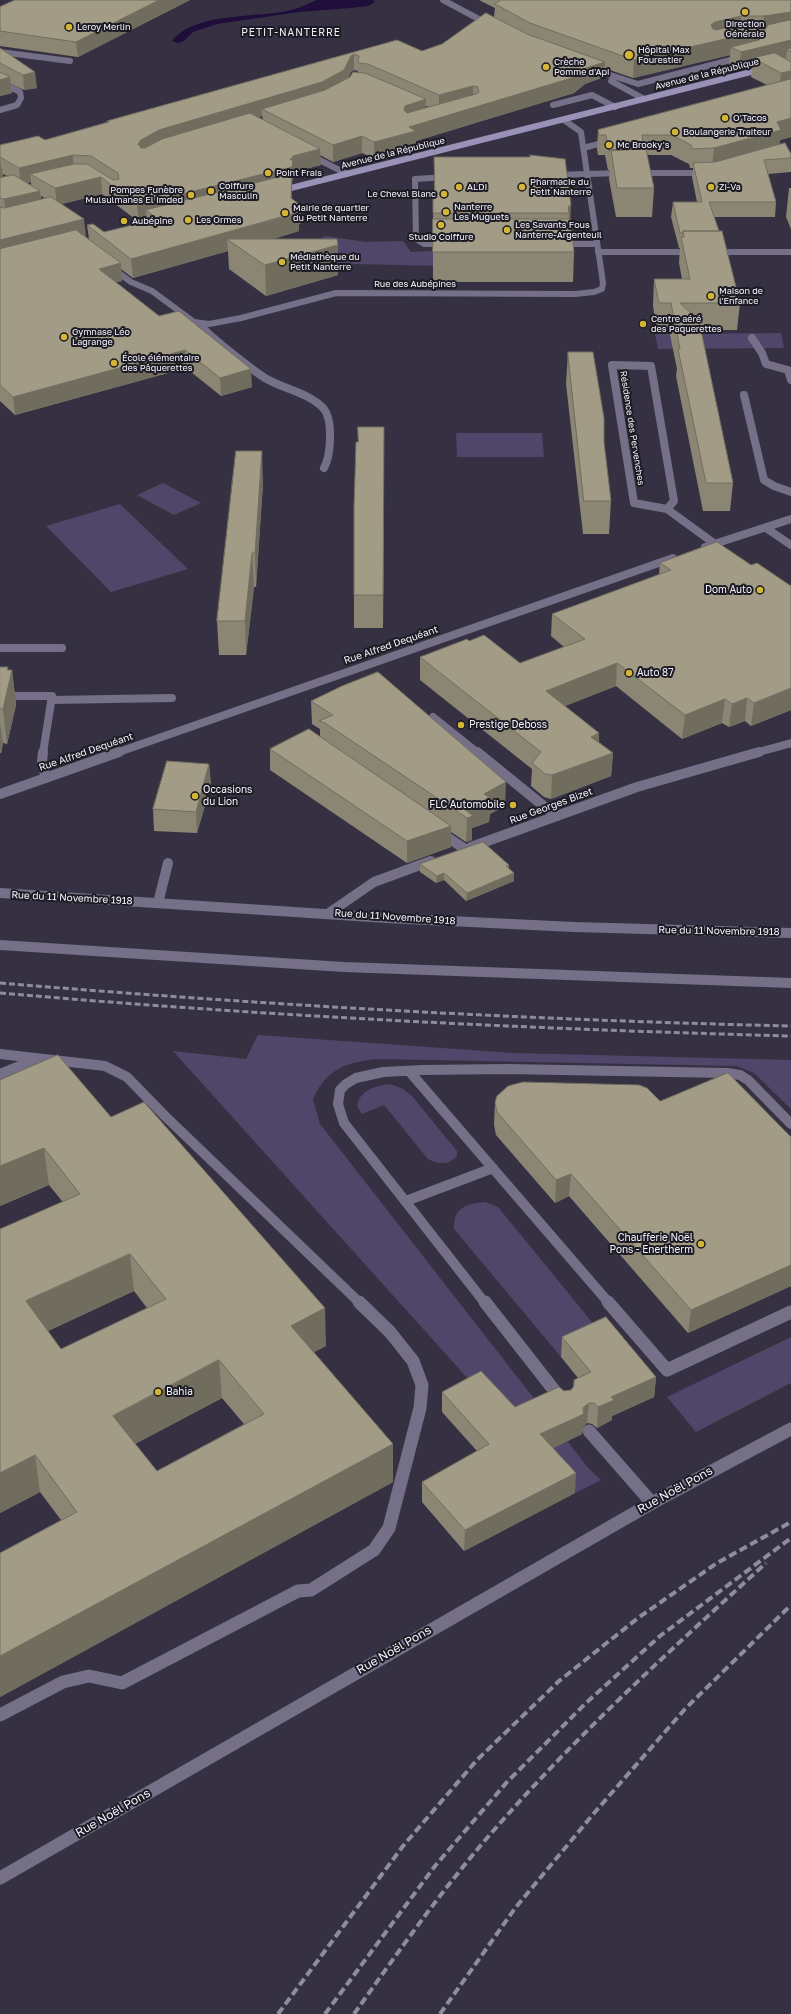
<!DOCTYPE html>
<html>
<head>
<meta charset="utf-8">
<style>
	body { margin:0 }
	canvas { display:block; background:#353142 }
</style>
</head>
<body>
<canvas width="791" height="2014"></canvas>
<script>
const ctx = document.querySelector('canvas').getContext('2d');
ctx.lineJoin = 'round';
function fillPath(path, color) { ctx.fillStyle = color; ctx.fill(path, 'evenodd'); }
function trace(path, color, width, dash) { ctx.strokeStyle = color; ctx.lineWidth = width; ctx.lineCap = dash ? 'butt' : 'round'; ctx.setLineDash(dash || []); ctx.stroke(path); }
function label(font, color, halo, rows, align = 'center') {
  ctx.font = font + ' "Golos Text",sans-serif'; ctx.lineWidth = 4; ctx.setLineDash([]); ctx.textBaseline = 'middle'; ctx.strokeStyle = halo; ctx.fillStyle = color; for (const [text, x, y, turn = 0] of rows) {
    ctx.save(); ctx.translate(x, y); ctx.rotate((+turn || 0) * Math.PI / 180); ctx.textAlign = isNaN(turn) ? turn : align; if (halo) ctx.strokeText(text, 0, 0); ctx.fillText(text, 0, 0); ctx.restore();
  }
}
fillPath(new Path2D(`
	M 325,236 L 366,242 L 403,241 L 411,252 L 450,250 L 490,267 L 309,263 L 308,247 Z
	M 781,333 L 784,348 L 658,349 L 655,334 Z
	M 456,433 L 542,433 L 544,457 L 457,457 Z
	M 163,483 L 201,503 L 174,515 L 137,495 Z
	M 120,504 L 188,569 L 111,592 L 46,526 Z
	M 258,1035 L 513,1053 L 791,1060 L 791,1109 L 754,1073 L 737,1066 L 378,1059 C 347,1062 326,1069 313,1099 L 320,1124 L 589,1469 L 601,1480 L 575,1493 L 480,1392 L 173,1051 L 246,1059 Z
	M 390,1084 L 403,1089 L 412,1096 L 457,1151 L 457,1156 C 448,1166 439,1164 428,1159 L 384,1105 L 362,1114 L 357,1106 C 360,1090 375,1086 390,1084 Z
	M 485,1202 L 498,1207 L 605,1338 L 561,1357 L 454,1229 C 453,1207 467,1204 485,1202 Z
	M 791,1337 L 791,1383 L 696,1432 L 667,1397 Z`), '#4f4669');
fillPath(new Path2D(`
	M 317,0 L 373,0 L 375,2 L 368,6 L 351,8 L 299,12 L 217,24 L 193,32 L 184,41 L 178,43 L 172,41 C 192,14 251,17 282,12 C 294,10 305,5 317,0 Z`), '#1f0e3b');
trace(new Path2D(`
	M 443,0 L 490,25
	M 592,69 L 638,84 L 742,57
	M 611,81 L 644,99
	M 553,105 L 592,95 L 615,107
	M 598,252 L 693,252
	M 715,252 L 791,252
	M 201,324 L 204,329`), '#757087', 6);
trace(new Path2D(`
	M 203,328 C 209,336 255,372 265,378 C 283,389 310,393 324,409 C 333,420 331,456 324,468
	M 752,338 L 762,353 L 766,364 L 788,370 L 791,380
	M 612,365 L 651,366 L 674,501 L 667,509 L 634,503 Z
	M 744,395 L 764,480 L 774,486 L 791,492
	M 667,509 L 715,544
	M 0,648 L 62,648
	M 0,696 L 52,696 L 43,753
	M 51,700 L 172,698
	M 433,717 L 478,753`), '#757087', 8);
trace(new Path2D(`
	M 43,752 L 42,762 L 46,778
	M 477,752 L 556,816
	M 441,833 L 465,849
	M 158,903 L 168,863
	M 0,945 L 344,967 L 791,983
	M 0,1054 L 105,1066 L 127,1077 L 165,1116 L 360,1303
	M 409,1071 L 609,1303
	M 0,1074 L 37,1059
	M 406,1201 L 493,1168
	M 485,1303 L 344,1123 L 338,1104 L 340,1090 L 346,1084 L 356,1078 L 383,1072 L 423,1070 L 507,1069 L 727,1073 L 740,1075 L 748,1080 L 791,1124`), '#757087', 10);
trace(new Path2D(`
	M 485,1302 L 561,1399
	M 608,1302 L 667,1370 L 791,1312
	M 589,1431 L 652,1503
	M 0,1715 L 63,1682 L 89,1676 L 122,1683 L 298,1591 L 311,1590 L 374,1550 L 389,1528 L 420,1408 L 422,1385 L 413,1361 L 390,1332 L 359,1302`), '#757087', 13);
trace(new Path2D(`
	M 0,52 L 70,61
	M 0,82 L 20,92 L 21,98 L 17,105 L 0,110
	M 583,148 L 610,141
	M 308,154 L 347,174
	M 638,173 L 706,173
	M 554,175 L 622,173
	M 446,177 L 415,179 L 416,239 L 424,244 L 446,244
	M 560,244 L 597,244
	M 112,268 L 131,282 L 152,291 L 194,322 L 209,324 L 241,318 L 336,293 L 575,294 L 594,292 L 602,289 L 603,283 L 581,132 L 564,120`), '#757087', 6);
trace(new Path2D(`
	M 766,528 L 791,545
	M 705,547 L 791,519
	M 116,753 L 673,558
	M 755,753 L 791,743`), '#757087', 8);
trace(new Path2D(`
	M 0,794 L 119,752
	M 471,847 L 637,787 L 759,752
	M 329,913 L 374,882 L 431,861`), '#757087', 10);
trace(new Path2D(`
	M 0,1878 L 652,1503 L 791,1429`), '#757087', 13);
trace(new Path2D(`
	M 0,893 L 387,918 L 574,927 L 791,933`), '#757087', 10);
trace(new Path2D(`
	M 279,191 L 791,62`), '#9a91b6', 6);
trace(new Path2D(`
	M 0,983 C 263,1005 527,1020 791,1026
	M 0,993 C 263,1016 527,1029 791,1036`), '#8f8c9b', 3, [6, 3]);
trace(new Path2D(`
	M 278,2014 L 403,1846 L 477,1760 L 559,1681 L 638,1618 L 717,1563 L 791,1522
	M 325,2014 L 435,1866 L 507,1782 L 586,1703 L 660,1636 L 791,1538
	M 354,2014 C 401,1948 448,1881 502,1821 C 583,1729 675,1646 766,1563
	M 440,2014 L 516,1907 L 595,1812 L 685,1709 L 791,1605`), '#8f8c9b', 4, [8, 4]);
fillPath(new Path2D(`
	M 15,0 L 190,0 L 78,57 L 0,46 L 0,7 Z
	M 479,0 L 791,0 L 791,137 L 780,140 L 779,144 L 791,154 L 791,172 L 768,174 L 776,202 L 775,217 L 714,217 L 740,303 L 737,330 L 701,330 L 733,483 L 730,511 L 703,511 L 676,376 L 677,369 L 669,330 L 657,330 L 653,306 L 654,279 L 682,279 L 679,263 L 680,248 L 679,248 L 671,217 L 673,202 L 697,202 L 692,177 L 693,168 L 690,168 L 689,164 L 671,155 L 647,155 L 654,188 L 652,217 L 616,217 L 609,179 L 610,170 L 608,170 L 605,155 L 598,155 L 597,149 L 598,130 L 767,85 L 751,77 L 752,67 L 739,70 L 729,65 L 730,55 L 633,78 L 604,68 L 604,77 L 585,84 L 574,93 L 416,141 L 416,147 L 374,158 L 362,153 L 333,162 L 320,155 L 321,165 L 293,172 L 292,183 L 292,199 L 301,223 L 299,224 L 299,231 L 273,239 L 338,275 L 266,296 L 229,269 L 228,251 L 133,278 L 121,269 L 122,281 L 116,282 L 159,316 L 252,387 L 221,396 L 186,368 L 15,415 L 0,401 L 0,145 L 45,140 L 107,122 L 107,121 L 397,40 L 422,51 L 442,44 L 494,17 L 495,8 ZM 759,34 L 762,34 L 759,40 L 758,40 ZM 354,70 L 358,71 L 358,72 L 348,78 L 351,72 ZM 425,106 L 429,107 L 425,108 ZM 262,116 L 263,119 L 258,117 ZM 3,174 L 7,176 L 3,177 ZM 31,182 L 31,185 L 27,183 ZM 102,194 L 139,222 L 147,220 L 147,222 L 104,232 L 87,225 L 89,239 L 85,236 L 86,236 L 62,204 ZM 41,196 L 46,199 L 41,200 Z
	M 0,48 L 37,88 L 24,90 L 11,84 L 12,93 L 0,96 Z
	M 434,157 L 565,159 L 570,222 L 574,252 L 573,282 L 433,282 L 433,196 L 434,196 Z
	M 789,188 L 791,188 L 791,229 L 786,217 Z
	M 568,352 L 611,501 L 609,534 L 583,534 L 566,384 Z
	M 358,442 L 384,459 L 383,628 L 354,628 L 354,595 Z
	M 263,483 L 256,587 L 254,587 L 246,655 L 219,655 L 217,621 Z
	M 660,563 L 751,565 L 791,586 L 791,710 L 751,726 L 745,721 L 729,727 L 722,723 L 682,739 L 616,686 L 565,706 L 599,733 L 599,742 L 613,753 L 611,776 L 551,799 L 544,797 L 531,786 L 532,769 L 420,680 L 420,657 L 469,641 L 520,663 L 564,647 L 551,636 L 552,614 L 659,575 Z
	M 0,667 L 8,667 L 8,670 L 12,670 L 16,705 L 7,744 L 3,743 L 1,753 L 0,753 Z
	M 311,701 L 505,806 L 490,814 L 489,822 L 472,828 L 472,840 L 466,842 L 451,832 L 451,847 L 407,863 L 270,770 L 270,749 L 320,736 L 320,729 L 312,724 Z
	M 209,764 L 211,785 L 197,833 L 154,831 L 153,809 Z
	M 420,864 L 509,865 L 509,869 L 514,881 L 466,901 L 444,880 L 436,883 L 420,872 Z
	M 0,1080 L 111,1117 L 326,1346 L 314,1352 L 393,1444 L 393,1482 L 0,1697 L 0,1553 L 61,1520 L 40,1492 L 0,1513 L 62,1201 L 49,1185 L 0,1206 ZM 134,1291 L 147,1308 L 61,1349 L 48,1331 ZM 222,1398 L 244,1424 L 157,1471 L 135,1444 Z
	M 660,1101 L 791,1137 L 791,1286 L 688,1333 L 569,1196 L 555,1203 L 496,1135 L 494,1125 L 495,1102 Z
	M 562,1337 L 656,1377 L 654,1397 L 612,1416 L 612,1420 L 597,1428 L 592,1424 L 587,1423 L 583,1427 L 582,1434 L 553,1448 L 575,1493 L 464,1551 L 422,1502 L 422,1482 L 477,1451 L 442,1412 L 442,1392 L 515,1407 L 564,1391 L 571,1390 L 573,1388 L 574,1380 L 578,1378 L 561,1357 Z`), '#8b8674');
fillPath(new Path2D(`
	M 159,0 L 190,0 L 78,57 L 76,42 Z
	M 791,12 L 791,29 L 763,34 L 764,16 Z
	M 741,16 L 739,34 L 759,28 L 757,47 L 791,40 L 791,52 L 787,50 L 786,59 L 753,58 L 752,67 L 739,70 L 741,52 L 731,47 L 730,55 L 633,78 L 634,60 L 711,25 L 715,22 Z
	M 354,54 L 354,70 L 351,72 L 345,86 L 262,109 L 262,116 L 160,147 L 142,156 L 138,144 L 141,140 L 159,130 L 351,56 Z
	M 605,62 L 604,77 L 585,84 L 574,93 L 416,141 L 416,147 L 374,158 L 374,142 L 409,127 Z
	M 791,71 L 791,89 L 779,91 L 781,73 Z
	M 35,72 L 37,88 L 24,90 L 23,75 Z
	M 10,77 L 12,93 L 0,96 L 0,80 Z
	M 473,86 L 473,102 L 439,111 L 439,95 Z
	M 426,99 L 425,115 L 404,127 L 404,110 L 405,106 Z
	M 791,118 L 791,137 L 780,140 L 779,149 L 712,168 L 714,148 L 777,122 Z
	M 362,136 L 362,153 L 333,162 L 333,145 Z
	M 320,149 L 321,165 L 293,172 L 292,183 L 292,207 L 300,205 L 301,223 L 299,224 L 299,231 L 240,248 L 227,239 L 228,251 L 133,278 L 131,259 L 291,215 L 146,210 L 147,220 L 139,222 L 137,205 L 290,159 L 293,156 Z
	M 73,155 L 74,172 L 30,174 L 31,182 L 21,184 L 19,168 Z
	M 0,156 L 1,168 L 2,168 L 4,185 L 0,186 Z
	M 101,177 L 102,194 L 57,205 L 55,188 Z
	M 40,191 L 42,207 L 6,216 L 4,199 Z
	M 571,205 L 570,232 L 568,233 L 569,213 L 568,207 Z
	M 84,219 L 86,236 L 0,257 L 0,240 Z
	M 338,245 L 338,275 L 266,296 L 265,265 Z
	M 121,263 L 122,281 L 100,286 L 99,269 Z
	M 185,350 L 186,368 L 15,415 L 13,397 Z
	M 251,369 L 252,387 L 221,396 L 220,378 Z
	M 384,427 L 384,459 L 383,628 L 383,595 Z
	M 262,451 L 263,483 L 256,587 L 255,553 Z
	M 252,553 L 254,587 L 246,655 L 245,621 Z
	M 617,663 L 616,686 L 544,714 L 546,691 Z
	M 8,667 L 9,682 L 12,670 L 16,705 L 7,744 L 3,709 Z
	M 791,688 L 791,710 L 751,726 L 754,703 Z
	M 747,698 L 745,721 L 729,727 L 732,704 Z
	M 725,699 L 722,723 L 682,739 L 685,715 Z
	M 0,723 L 3,743 L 1,753 L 0,749 Z
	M 599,733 L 598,757 L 591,737 Z
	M 613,753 L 611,776 L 551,799 L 552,775 Z
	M 209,764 L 211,785 L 197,833 L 196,812 Z
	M 506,782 L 505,806 L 490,814 L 489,822 L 472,828 L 472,840 L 466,842 L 467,818 L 463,808 L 484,794 Z
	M 451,826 L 451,847 L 407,863 L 407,841 Z
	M 444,873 L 444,880 L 436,883 L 437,876 Z
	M 514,873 L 514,881 L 466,901 L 467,893 Z
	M 44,1148 L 49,1185 L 0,1206 L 0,1166 Z
	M 571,1174 L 569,1196 L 555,1203 L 556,1180 Z
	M 130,1254 L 134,1291 L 32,1338 L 26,1301 Z
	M 791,1265 L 791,1286 L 688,1333 L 691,1310 Z
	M 325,1308 L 326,1346 L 292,1363 L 291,1326 Z
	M 219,1360 L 222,1398 L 117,1453 L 113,1416 Z
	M 656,1377 L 654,1397 L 612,1416 L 612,1420 L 597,1428 L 598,1407 L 611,1397 Z
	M 589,1403 L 587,1423 L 583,1427 L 582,1434 L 539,1455 L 540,1434 L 583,1408 Z
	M 393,1444 L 393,1482 L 0,1697 L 0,1656 Z
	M 35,1455 L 40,1492 L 0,1513 L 0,1473 Z
	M 576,1473 L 575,1493 L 464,1551 L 465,1530 Z`), '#716d5e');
const building = new Path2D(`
	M 15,0 L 159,0 L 76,42 L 0,31 L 0,7 Z
	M 501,0 L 791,0 L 791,12 L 764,16 L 741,16 L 715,22 L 711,25 L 713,29 L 716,30 L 742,24 L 758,25 L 759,28 L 755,32 L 634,60 L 530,23 L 495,4 Z
	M 486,13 L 527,34 L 605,62 L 586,68 L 575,77 L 409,127 L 416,131 L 374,142 L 362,136 L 333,145 L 262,109 L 325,90 L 350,77 L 353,72 L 365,73 L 426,99 L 405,106 L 404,110 L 407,113 L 476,94 L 479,92 L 478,87 L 473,86 L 439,95 L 368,64 L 358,63 L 359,56 L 354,54 L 351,56 L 344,70 L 322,82 L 159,130 L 141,140 L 138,144 L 141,148 L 145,148 L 162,139 L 250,113 L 320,149 L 293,156 L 293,158 L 290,159 L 293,161 L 292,167 L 137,205 L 101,177 L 55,188 L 30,174 L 74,164 L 87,164 L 113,180 L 119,179 L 118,173 L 91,156 L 73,155 L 19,168 L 0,157 L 0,145 L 38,136 L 45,140 L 109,122 L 107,121 L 397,40 L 422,51 L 442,44 Z
	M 791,20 L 791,40 L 741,52 L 731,47 L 759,40 L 768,25 Z
	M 0,48 L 35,72 L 23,75 L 0,63 Z
	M 791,48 L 791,52 L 787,50 Z
	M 775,53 L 791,62 L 791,71 L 781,73 L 753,58 Z
	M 0,72 L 10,77 L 0,80 Z
	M 791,79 L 791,118 L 777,122 L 781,130 L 714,148 L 692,149 L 691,145 L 672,135 L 642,135 L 644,149 L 609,151 L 606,135 L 599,135 L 598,130 Z
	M 785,143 L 791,154 L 791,158 L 764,160 L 776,202 L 709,202 L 719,231 L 683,231 L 683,233 L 680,233 L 673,202 L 702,202 L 693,163 L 715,162 Z
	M 646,149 L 654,188 L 617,188 L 611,150 Z
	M 530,155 L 565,159 L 571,205 L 568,207 L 569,213 L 433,213 L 433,196 L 435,196 L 434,157 L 530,157 Z
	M 292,174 L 291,198 L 300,205 L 291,207 L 299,212 L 131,259 L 87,225 L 93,224 L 104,232 L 157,219 L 146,210 Z
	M 14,175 L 40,191 L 4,199 L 0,198 L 0,178 Z
	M 51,197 L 84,219 L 0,240 L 0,207 L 4,208 Z
	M 433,219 L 570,219 L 574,252 L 433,252 Z
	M 76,230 L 121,263 L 99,269 L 159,316 L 179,311 L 251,369 L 220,378 L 185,350 L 13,397 L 0,385 L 0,249 Z
	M 683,231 L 722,231 L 740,303 L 680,303 L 699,321 L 733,483 L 706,483 L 678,349 L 680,349 L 671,303 L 659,303 L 654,279 L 690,279 L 681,237 L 684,237 Z
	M 227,239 L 337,239 L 338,245 L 265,265 Z
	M 568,352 L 593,352 L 604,418 L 604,442 L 611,501 L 584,501 Z
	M 358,427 L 384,427 L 383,595 L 354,595 L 354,508 L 356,442 L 358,442 Z
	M 236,451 L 262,451 L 255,553 L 252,553 L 245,621 L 217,621 Z
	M 717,542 L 751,565 L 757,563 L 791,586 L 791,688 L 754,703 L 747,698 L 732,704 L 725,699 L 685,715 L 617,663 L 546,691 L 599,733 L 591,737 L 613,753 L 552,775 L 545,774 L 532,763 L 541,752 L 420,657 L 467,639 L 469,641 L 484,635 L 520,663 L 585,639 L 552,614 L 671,570 L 660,563 Z
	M 0,667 L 8,667 L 7,670 L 12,670 L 3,709 L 0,709 Z
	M 378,672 L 506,782 L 484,794 L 490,798 L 463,808 L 473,816 L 467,818 L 325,723 L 319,721 L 333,715 L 311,701 L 342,686 Z
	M 309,729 L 451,826 L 407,841 L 270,749 Z
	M 167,761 L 209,764 L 196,812 L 153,809 Z
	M 483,842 L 509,865 L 506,866 L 514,873 L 467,893 L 444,873 L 437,876 L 420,864 Z
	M 58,1055 L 111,1117 L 144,1102 L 325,1308 L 291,1326 L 393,1444 L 0,1656 L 0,1553 L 77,1512 L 35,1455 L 0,1473 L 0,1229 L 80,1194 L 44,1148 L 0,1166 L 0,1080 ZM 130,1254 L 166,1299 L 61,1349 L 26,1301 ZM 219,1360 L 264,1414 L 157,1471 L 113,1416 Z
	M 728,1073 L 791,1137 L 791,1265 L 691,1310 L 571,1174 L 556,1180 L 497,1112 L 495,1102 L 497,1096 L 508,1086 L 523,1082 L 639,1085 L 647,1088 L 660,1101 Z
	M 606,1317 L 656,1377 L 611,1397 L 614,1400 L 598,1407 L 594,1403 L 589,1403 L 583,1408 L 584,1414 L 540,1434 L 576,1473 L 465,1530 L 422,1482 L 489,1444 L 442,1392 L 481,1371 L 515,1407 L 559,1387 L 564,1391 L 571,1390 L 574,1386 L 574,1380 L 591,1372 L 562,1337 Z`);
fillPath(building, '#a29c87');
trace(building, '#716d5e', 1);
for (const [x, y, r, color] of [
	[745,12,4,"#d4b635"],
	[69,27,4,"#d4b635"],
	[629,55,5,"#d4b635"],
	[546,67,4,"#d4b635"],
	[725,118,4,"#d4b635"],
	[675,132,4,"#d4b635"],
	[609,145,4,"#d4b635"],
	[268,173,4,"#d4b635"],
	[459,187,4,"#d4b635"],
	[522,187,4,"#d4b635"],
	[711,187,4,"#d4b635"],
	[211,191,4,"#d4b635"],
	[444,194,4,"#d4b635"],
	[191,195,4,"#d4b635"],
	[446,212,4,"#d4b635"],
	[285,213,4,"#d4b635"],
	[188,220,4,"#d4b635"],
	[124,221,4,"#d4b635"],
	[441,225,4,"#d4b635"],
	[507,230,4,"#d4b635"],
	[282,262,4,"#d4b635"],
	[711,296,4,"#d4b635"],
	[643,324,4,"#d4b635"],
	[64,337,4,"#d4b635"],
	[114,363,4,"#d4b635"],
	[760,590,4,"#d4b635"],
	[629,673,4,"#d4b635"],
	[461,725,4,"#d4b635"],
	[195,796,4,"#d4b635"],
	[513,805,4,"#d4b635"],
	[701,1244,4,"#d4b635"],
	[158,1392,4,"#d4b635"]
]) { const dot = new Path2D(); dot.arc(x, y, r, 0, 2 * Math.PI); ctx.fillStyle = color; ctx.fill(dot); trace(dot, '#1c1a22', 1.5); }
label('9px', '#f5f3fe', '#1c1a22', [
	["Direction",745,24,"center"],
	["Générale",745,34,"center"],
	["Leroy Merlin",77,27],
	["Hôpital Max",638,50],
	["Fourestier",638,60],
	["Crèche",554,62],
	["Pomme d'Api",554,72],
	["O'Tacos",733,118],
	["Boulangerie Traiteur",683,132],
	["Mc Brooky's",617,145],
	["Point Frais",276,173],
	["Pharmacie du",530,182],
	["Petit Nanterre",530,192],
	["Coiffure",219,186],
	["Masculin",219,196],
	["ALDI",467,187],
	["Zi-Va",719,187],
	["Pompes Funèbre",183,190,"right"],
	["Mulsulmanes El Imded",183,200,"right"],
	["Le Cheval Blanc",436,194,"right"],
	["Nanterre",454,207],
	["Les Muguets",454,217],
	["Mairie de quartier",293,208],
	["du Petit Nanterre",293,218],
	["Les Ormes",196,220],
	["Aubépine",132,221],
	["Les Savants Fous",515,225],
	["Nanterre-Argenteuil",515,235],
	["Studio Coiffure",441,237,"center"],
	["Médiathèque du",290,257],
	["Petit Nanterre",290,267],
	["Maison de",719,291],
	["l'Enfance",719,301],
	["Centre aéré",651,319],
	["des Paquerettes",651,329],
	["Gymnase Léo",72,332],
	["Lagrange",72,342],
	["École élémentaire",122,358],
	["des Pâquerettes",122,368]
], 'left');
label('9px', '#f5f3fe', '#1c1a22', [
	["Avenue de la République",707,74,-14],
	["Avenue de la République",393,153,-14],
	["Rue des Aubépines",415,284],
	["Résidence des Pervenches",632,428,81]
]);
ctx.letterSpacing = '1px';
label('10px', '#f5f3fe', '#1c1a22', [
	["PETIT-NANTERRE",291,33]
]);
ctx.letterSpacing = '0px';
label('10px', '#f5f3fe', '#1c1a22', [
	["Dom Auto",752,590,"right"],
	["Auto 87",637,673],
	["Prestige Deboss",469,725],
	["Occasions",203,790],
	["du Lion",203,802],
	["FLC Automobile",505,805,"right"],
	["Chaufferie Noël",693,1238,"right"],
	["Pons - Enertherm",693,1250,"right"],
	["Bahia",166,1392]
], 'left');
label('10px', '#f5f3fe', '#1c1a22', [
	["Rue Alfred Dequéant",391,645,-19],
	["Rue Alfred Dequéant",86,752,-19],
	["Rue Georges Bizet",551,806,-20],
	["Rue du 11 Novembre 1918",72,898,3],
	["Rue du 11 Novembre 1918",395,917,4],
	["Rue du 11 Novembre 1918",719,931,1]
]);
label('12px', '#f5f3fe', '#1c1a22', [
	["Rue Noël Pons",675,1490,-29],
	["Rue Noël Pons",394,1650,-30],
	["Rue Noël Pons",113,1813,-30]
]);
</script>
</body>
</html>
